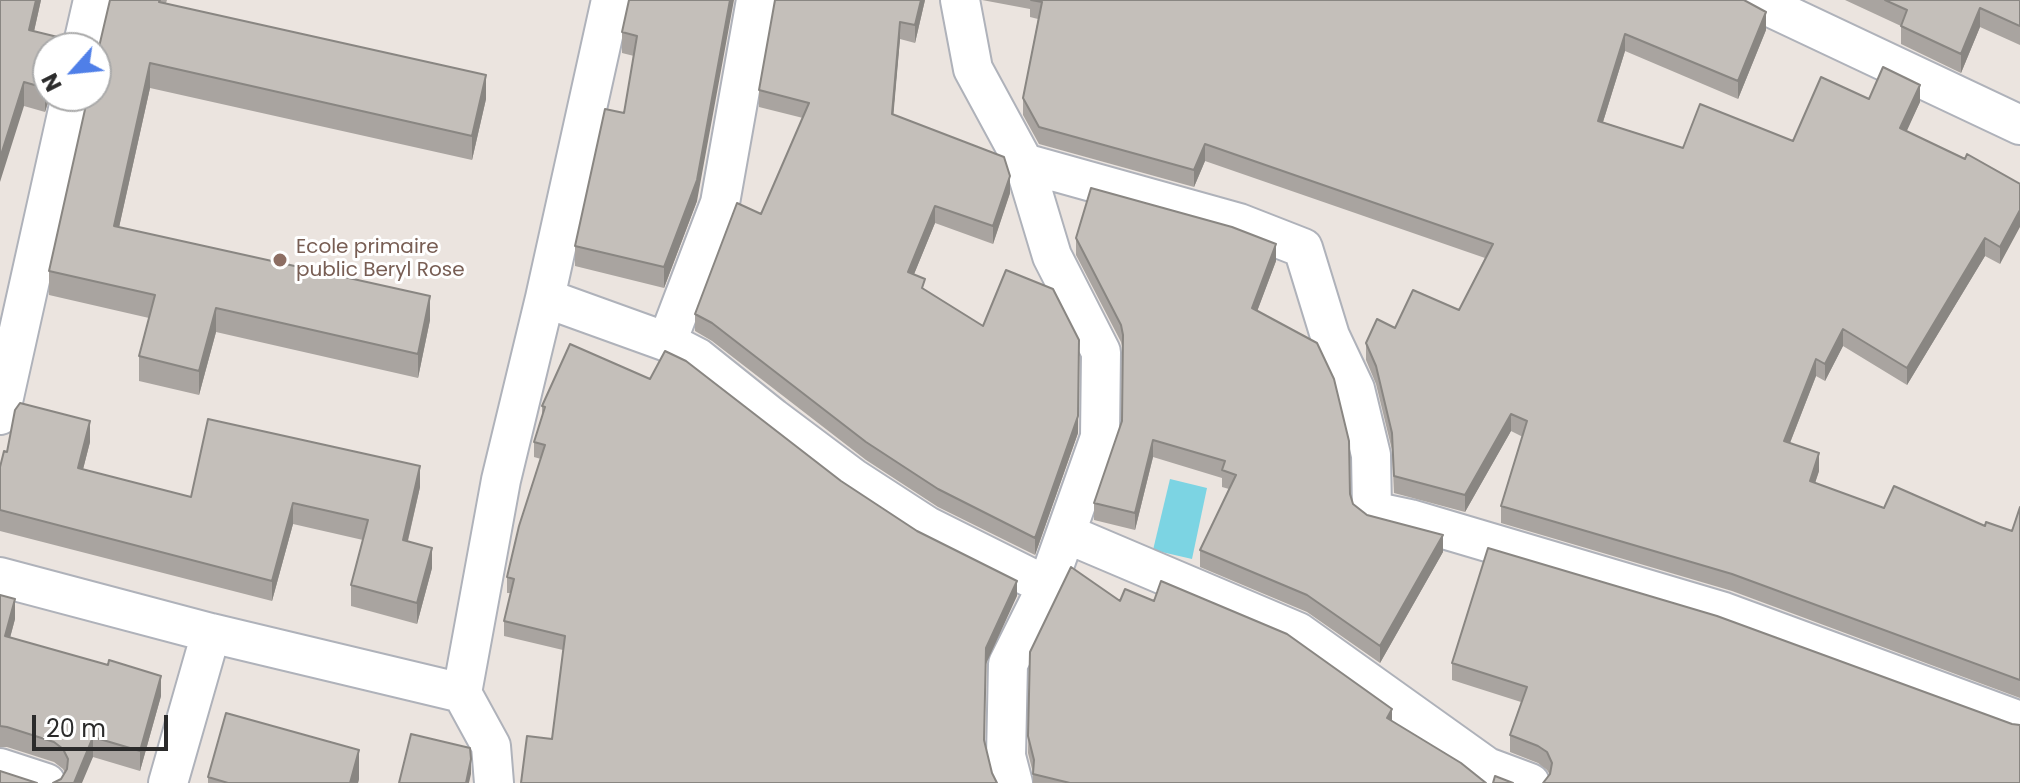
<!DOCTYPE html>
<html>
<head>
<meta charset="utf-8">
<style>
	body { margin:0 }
	#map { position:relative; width:2020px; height:783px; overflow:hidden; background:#ebe4df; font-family:Poppins,sans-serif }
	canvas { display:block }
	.north { position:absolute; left:32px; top:32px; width:80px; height:80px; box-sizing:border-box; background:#fff; border:2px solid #aaa; border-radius:50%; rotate:243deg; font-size:22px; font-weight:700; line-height:32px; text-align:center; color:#2b2b2b }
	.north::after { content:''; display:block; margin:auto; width:28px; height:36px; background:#4f7fe8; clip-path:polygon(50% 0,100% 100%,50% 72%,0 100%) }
	.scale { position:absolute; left:32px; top:715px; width:136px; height:36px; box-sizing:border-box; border:4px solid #2b2b2b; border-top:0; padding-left:10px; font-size:24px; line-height:28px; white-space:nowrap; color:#2b2b2b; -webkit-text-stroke:6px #fff; paint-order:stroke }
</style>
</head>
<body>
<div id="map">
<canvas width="2020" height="783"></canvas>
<div class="north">N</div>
<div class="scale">20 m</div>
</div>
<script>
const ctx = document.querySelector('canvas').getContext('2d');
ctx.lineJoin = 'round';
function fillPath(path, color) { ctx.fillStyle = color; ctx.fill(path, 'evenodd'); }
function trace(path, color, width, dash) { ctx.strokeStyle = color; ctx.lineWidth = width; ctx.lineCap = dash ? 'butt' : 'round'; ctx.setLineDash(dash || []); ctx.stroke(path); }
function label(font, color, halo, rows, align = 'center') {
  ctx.font = font + ' Poppins,sans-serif'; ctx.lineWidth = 6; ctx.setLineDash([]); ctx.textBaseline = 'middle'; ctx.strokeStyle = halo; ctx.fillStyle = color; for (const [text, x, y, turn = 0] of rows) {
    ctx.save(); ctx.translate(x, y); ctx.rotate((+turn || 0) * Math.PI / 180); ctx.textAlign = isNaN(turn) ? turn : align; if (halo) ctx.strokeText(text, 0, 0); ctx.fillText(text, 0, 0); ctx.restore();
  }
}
fillPath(new Path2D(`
	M 1170,479 L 1207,488 L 1192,559 L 1153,550 Z`), '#7cd4e3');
const minor = new Path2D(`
	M 960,0 L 973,69 L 1024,163 L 1239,223 L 1303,248 L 1330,336 L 1355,389 L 1371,455 L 1372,511 L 1410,519 L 1724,612 L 2020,721
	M 1755,0 L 2020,125
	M 82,48 L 93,0
	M 545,298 L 667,342 L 698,358 L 773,418 L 853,478 L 927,526 L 1047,586
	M 667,342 L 720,203 L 756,0
	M 0,415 L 71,96
	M 1067,534 L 1298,632 L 1487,767 L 1530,783
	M 0,577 L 211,633 L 462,693
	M 0,768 L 46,783
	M 168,783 L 211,633
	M 494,783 L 491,746 L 462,693 L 501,480 L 545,298 L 611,0
	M 1013,783 L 1006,756 L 1008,664 L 1047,586 L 1100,437 L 1101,352 L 1052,256 L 1024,163`);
trace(minor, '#afb2ba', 42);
trace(minor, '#fff', 38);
fillPath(new Path2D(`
	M 0,0 L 41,0 L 34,31 L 76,45 L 99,47 L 110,0 L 167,0 L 166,3 L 486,99 L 472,160 L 150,88 L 119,227 L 430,320 L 418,378 L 216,332 L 199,395 L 139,381 L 139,356 L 149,318 L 49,295 L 49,271 L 96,96 L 96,48 L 48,48 L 48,96 L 50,96 L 45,112 L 24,106 Z
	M 629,0 L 697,201 L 664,288 L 575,266 L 575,246 L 624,113 L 634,56 L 622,53 L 622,32 Z
	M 925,0 L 915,43 L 900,39 L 893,114 L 1010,193 L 993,244 L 935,223 L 914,274 L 925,291 L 1078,433 L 1035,555 L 938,507 L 866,460 L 712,341 L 695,331 L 695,314 L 761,214 L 803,118 L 759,107 L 759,90 Z
	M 982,0 L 1744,0 L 1766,30 L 1738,99 L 1625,51 L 1603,122 L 1683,148 L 1793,141 L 1869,99 L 1920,102 L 1906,131 L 2020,184 L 2000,264 L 1985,256 L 1907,385 L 1843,346 L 1825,381 L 1816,376 L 1790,443 L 1819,471 L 1815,483 L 1884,508 L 2012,531 L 2020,507 L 2020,698 L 1732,591 L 1501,523 L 1501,506 L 1523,437 L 1511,431 L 1465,512 L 1394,493 L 1392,450 L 1376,384 L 1366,360 L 1366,343 L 1395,328 L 1459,310 L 1485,258 L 1205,161 L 1194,187 L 1039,144 L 1023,115 L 1023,98 L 1038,19 L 1030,17 L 1030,9 Z
	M 1845,0 L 2020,0 L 2020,45 L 1980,27 L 1961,73 L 1901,44 L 1901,26 Z
	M 1076,238 L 1276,261 L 1257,311 L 1350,494 L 1353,504 L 1367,515 L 1443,552 L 1380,663 L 1307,612 L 1200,567 L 1200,550 L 1229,489 L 1222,487 L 1222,478 L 1153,457 L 1135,530 L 1094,520 L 1094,503 L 1122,421 L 1123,351 L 1121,342 L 1076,255 Z
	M 542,406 L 841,481 L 1017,596 L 552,739 L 563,650 L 504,636 L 504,621 L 511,593 L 507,593 L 507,577 L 541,459 L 534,457 L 534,442 L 542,416 Z
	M 90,442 L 83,469 L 191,497 L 420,487 L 408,541 L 432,568 L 417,624 L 351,606 L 351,585 L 363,540 L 293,524 L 272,601 L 0,531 L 0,467 L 7,452 Z
	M 0,595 L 15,619 L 10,638 L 161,696 L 140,771 L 93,757 L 61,779 L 65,773 L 63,769 L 54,762 L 7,747 L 0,747 Z
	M 1120,601 L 1392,721 L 1486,783 L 1033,783 L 1033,773 L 1028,753 L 1030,652 Z
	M 1452,663 L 2012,724 L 1545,782 L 1550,775 L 1547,770 L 1538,763 L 1510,752 L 1510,735 L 1521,702 L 1452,680 Z
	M 208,777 L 359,779 L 358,783 L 208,783 Z`), '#a9a4a0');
fillPath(new Path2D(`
	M 36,0 L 41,0 L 29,54 L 29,30 Z
	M 730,0 L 734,0 L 697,201 L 664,288 L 664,267 Z
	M 921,0 L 925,0 L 915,43 L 915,25 Z
	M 1980,8 L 1980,27 L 1961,73 L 1961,54 Z
	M 1766,12 L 1766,30 L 1738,99 L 1738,81 Z
	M 900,22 L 900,39 L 892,131 L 892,114 Z
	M 1625,34 L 1625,51 L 1598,138 L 1598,121 Z
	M 150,63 L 150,88 L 114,250 L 114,226 Z
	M 486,75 L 486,99 L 472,160 L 472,136 Z
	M 48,78 L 48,96 L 50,96 L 45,112 L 45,88 Z
	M 24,82 L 24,106 L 0,182 L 0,158 Z
	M 1920,85 L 1920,102 L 1900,146 L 1900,128 Z
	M 1205,144 L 1205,161 L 1194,187 L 1194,170 Z
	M 1010,176 L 1010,193 L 993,244 L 993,226 Z
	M 935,206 L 935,223 L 908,289 L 908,272 Z
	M 2020,210 L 2020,227 L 2000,264 L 2000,247 Z
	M 1985,238 L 1985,256 L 1907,385 L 1907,368 Z
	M 1276,244 L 1276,261 L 1252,325 L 1252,308 Z
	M 430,296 L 430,320 L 418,378 L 418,354 Z
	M 216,308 L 216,332 L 199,395 L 199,371 Z
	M 1843,329 L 1843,346 L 1825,381 L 1825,364 Z
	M 1079,340 L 1078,433 L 1035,555 L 1035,538 Z
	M 1816,359 L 1816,376 L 1784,458 L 1784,441 Z
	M 1511,414 L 1511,431 L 1465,512 L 1465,495 Z
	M 90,421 L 90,442 L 78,489 L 78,468 Z
	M 1153,440 L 1153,457 L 1135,530 L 1135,513 Z
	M 1819,453 L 1819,471 L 1810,498 L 1810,481 Z
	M 420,466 L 420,487 L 403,561 L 403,540 Z
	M 293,503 L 293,524 L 272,601 L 272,581 Z
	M 1443,535 L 1443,552 L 1380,663 L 1380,646 Z
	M 432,548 L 432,568 L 417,624 L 417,603 Z
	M 1017,581 L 1017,596 L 986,664 L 986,648 Z
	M 15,599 L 15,619 L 5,656 L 5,636 Z
	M 161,676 L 161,696 L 140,771 L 140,751 Z
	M 1392,709 L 1392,726 L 1387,718 Z
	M 93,737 L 93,757 L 82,783 L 74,783 Z
	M 359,750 L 359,779 L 358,783 L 350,783 Z
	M 471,759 L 471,774 L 469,783 L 466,783 Z`), '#898682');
const building = new Path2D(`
	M 0,0 L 36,0 L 29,30 L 66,39 L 76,45 L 99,47 L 110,0 L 160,0 L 159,2 L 486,75 L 472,136 L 150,63 L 114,226 L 430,296 L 418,354 L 216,308 L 199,371 L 139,356 L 155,295 L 49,271 L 88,96 L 96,96 L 96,48 L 48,48 L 48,78 L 45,88 L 24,82 L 0,158 Z
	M 629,0 L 730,0 L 697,180 L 664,267 L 575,246 L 605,109 L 624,113 L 637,36 L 622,32 Z
	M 775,0 L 921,0 L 915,25 L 900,22 L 892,114 L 1004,157 L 1010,176 L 993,226 L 935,206 L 908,272 L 925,279 L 922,288 L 983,326 L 1006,270 L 1053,289 L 1079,340 L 1078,416 L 1035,538 L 938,489 L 866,442 L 712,323 L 695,314 L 737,203 L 761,214 L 809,103 L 759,90 Z
	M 1031,0 L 1744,0 L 1766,12 L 1738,81 L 1625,34 L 1598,121 L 1683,148 L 1700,104 L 1793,141 L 1821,77 L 1869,99 L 1883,67 L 1920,85 L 1900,128 L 1965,159 L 1967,154 L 2020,184 L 2020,210 L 2000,247 L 1985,238 L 1907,368 L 1843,329 L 1825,364 L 1816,359 L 1784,441 L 1819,453 L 1810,481 L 1884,508 L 1894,486 L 1985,526 L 1986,522 L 2012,531 L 2020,507 L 2020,680 L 1732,574 L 1501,506 L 1527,421 L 1511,414 L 1465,495 L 1394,476 L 1392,433 L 1376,366 L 1366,343 L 1377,319 L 1395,328 L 1413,290 L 1459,310 L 1493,244 L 1205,144 L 1194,170 L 1039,127 L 1023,98 L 1042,2 Z
	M 1885,0 L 2020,0 L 2020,26 L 1980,8 L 1961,54 L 1901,26 L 1907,10 Z
	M 1091,188 L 1232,227 L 1276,244 L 1252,308 L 1317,343 L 1334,379 L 1349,441 L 1350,494 L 1353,504 L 1367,515 L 1443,535 L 1380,646 L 1307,595 L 1200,550 L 1236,475 L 1222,470 L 1225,461 L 1153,440 L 1135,513 L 1094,503 L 1122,421 L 1123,335 L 1121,325 L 1076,238 Z
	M 570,344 L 650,379 L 665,351 L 686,361 L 841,481 L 917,531 L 1017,581 L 986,648 L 984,740 L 992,773 L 997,783 L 521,783 L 527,736 L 552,739 L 565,636 L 504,621 L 514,579 L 507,577 L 519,526 L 545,445 L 534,442 L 545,407 L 542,406 Z
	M 20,403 L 90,421 L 78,468 L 191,497 L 208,419 L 420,466 L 403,540 L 432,548 L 417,603 L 351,585 L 368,520 L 293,503 L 272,581 L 0,510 L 0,467 L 4,451 L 7,452 L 15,410 Z
	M 1488,548 L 1717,616 L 2012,724 L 2020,725 L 2020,783 L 1543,783 L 1550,774 L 1552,763 L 1547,752 L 1538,746 L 1510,735 L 1527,687 L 1452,663 Z
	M 1071,567 L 1120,601 L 1125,589 L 1154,601 L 1161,581 L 1287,634 L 1392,709 L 1387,718 L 1461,763 L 1486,783 L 1070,783 L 1033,774 L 1034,760 L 1028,736 L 1030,652 Z
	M 0,595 L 15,599 L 5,636 L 108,665 L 109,660 L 161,676 L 140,751 L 93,737 L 74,783 L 53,783 L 61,779 L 67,769 L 68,759 L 63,749 L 54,742 L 7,727 L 0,726 Z
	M 226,713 L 359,750 L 350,783 L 228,783 L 208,777 Z
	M 411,734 L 470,748 L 471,759 L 466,783 L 399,783 Z
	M 0,771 L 37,783 L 0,783 Z
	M 1495,776 L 1513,783 L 1493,783 Z`);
fillPath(building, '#c4bfba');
trace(building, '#898682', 2);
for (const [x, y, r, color] of [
	[280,260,8,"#8d6e63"]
]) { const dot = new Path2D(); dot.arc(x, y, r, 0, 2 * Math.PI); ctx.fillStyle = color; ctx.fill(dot); trace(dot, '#fff', 3); }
label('20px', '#785e54', '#fff', [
	["Ecole primaire",296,248],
	["public Beryl Rose",296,271]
], 'left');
</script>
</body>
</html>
